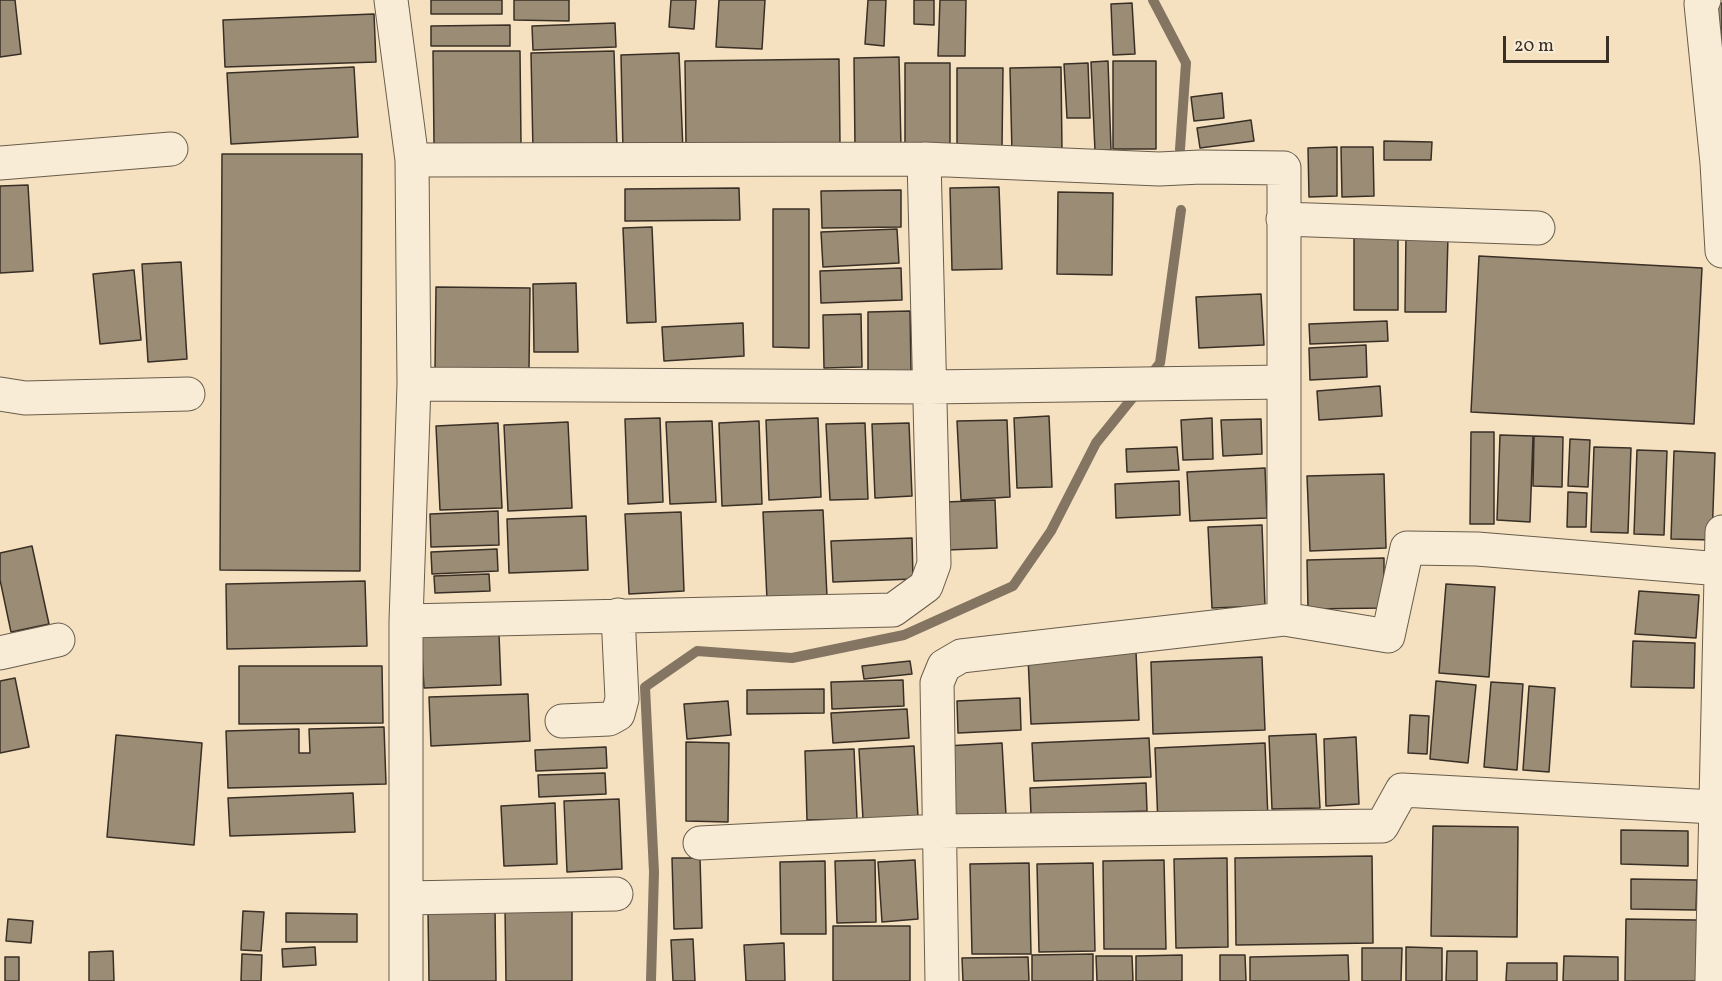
<!DOCTYPE html>
<html>
<head>
<meta charset="utf-8">
<style>
	body { margin:0 }
	#map { position:relative; width:1722px; height:981px; overflow:hidden; background:#f5e1c0; font-family:Vollkorn,serif }
	canvas { display:block }
	.scale { position:absolute; left:1503px; top:36px; width:106px; height:27px; box-sizing:border-box; border:3px solid #392f25; border-top:0; padding-left:8px; font-size:18px; line-height:21px; white-space:nowrap; color:#392f25; -webkit-text-stroke:4px #f8ecd6; paint-order:stroke }
</style>
</head>
<body>
<div id="map">
<canvas width="1722" height="981"></canvas>
<div class="scale">20 m</div>
</div>
<script>
const ctx = document.querySelector('canvas').getContext('2d');
ctx.lineJoin = 'round';
function trace(path, color, width, dash) { ctx.strokeStyle = color; ctx.lineWidth = width; ctx.lineCap = dash ? 'butt' : 'round'; ctx.setLineDash(dash || []); ctx.stroke(path); }
function fillPath(path, color) { ctx.fillStyle = color; ctx.fill(path, 'evenodd'); }
trace(new Path2D(`
	M 1153,0 L 1186,63 L 1180,149
	M 1148,378 L 1160,363 L 1181,210
	M 651,981 L 654,872 L 645,687 L 697,651 L 792,658 L 904,635 L 1013,586 L 1051,531 L 1096,443 L 1138,391`), '#837562', 10);
const building = new Path2D(`
	M 0,0 L 15,0 L 21,54 L 0,57 Z
	M 431,0 L 502,0 L 502,14 L 431,14 Z
	M 514,0 L 569,0 L 569,21 L 514,20 Z
	M 671,0 L 696,0 L 694,29 L 669,27 Z
	M 719,0 L 765,0 L 762,49 L 716,47 Z
	M 868,0 L 886,0 L 884,46 L 865,44 Z
	M 914,0 L 934,0 L 934,25 L 914,24 Z
	M 940,0 L 966,0 L 965,56 L 938,56 Z
	M 1132,3 L 1135,54 L 1113,55 L 1111,4 Z
	M 1722,3 L 1722,77 L 1711,5 Z
	M 374,14 L 376,62 L 225,67 L 223,20 Z
	M 615,23 L 616,47 L 533,50 L 532,26 Z
	M 510,25 L 510,46 L 431,46 L 431,26 Z
	M 433,51 L 520,51 L 521,144 L 434,144 Z
	M 614,51 L 617,149 L 533,151 L 531,53 Z
	M 679,53 L 683,151 L 623,153 L 621,55 Z
	M 899,57 L 901,147 L 855,148 L 854,58 Z
	M 839,59 L 840,145 L 686,147 L 685,61 Z
	M 1108,61 L 1111,150 L 1095,151 L 1091,62 Z
	M 1113,61 L 1156,61 L 1156,149 L 1113,149 Z
	M 905,63 L 950,63 L 950,149 L 905,149 Z
	M 1088,63 L 1090,118 L 1067,118 L 1064,64 Z
	M 354,67 L 358,137 L 231,144 L 227,73 Z
	M 1061,67 L 1062,152 L 1012,154 L 1010,68 Z
	M 957,68 L 1003,68 L 1002,148 L 957,148 Z
	M 1222,93 L 1224,118 L 1194,121 L 1191,97 Z
	M 1251,120 L 1254,141 L 1200,148 L 1197,128 Z
	M 1384,141 L 1432,142 L 1431,160 L 1384,160 Z
	M 1337,147 L 1337,196 L 1309,197 L 1308,148 Z
	M 1341,147 L 1373,147 L 1374,196 L 1342,197 Z
	M 222,154 L 362,154 L 360,571 L 220,570 Z
	M 28,185 L 33,271 L 0,273 L 0,186 Z
	M 999,187 L 1002,269 L 952,270 L 950,188 Z
	M 739,188 L 740,220 L 625,221 L 625,189 Z
	M 901,190 L 901,227 L 822,228 L 821,191 Z
	M 1058,192 L 1113,193 L 1112,275 L 1057,274 Z
	M 773,209 L 809,209 L 809,348 L 773,347 Z
	M 652,227 L 656,322 L 627,323 L 623,228 Z
	M 897,229 L 899,263 L 823,267 L 821,232 Z
	M 1406,234 L 1448,236 L 1446,312 L 1405,312 Z
	M 1354,236 L 1398,236 L 1398,310 L 1354,310 Z
	M 1479,256 L 1702,268 L 1694,424 L 1471,412 Z
	M 181,262 L 187,359 L 148,362 L 142,264 Z
	M 901,268 L 902,300 L 821,303 L 820,271 Z
	M 134,270 L 141,340 L 100,344 L 93,274 Z
	M 576,283 L 578,352 L 534,352 L 533,284 Z
	M 436,287 L 530,288 L 529,370 L 435,369 Z
	M 1261,294 L 1264,345 L 1199,348 L 1196,297 Z
	M 910,311 L 911,371 L 868,371 L 868,312 Z
	M 861,314 L 862,367 L 824,368 L 823,315 Z
	M 1387,321 L 1388,341 L 1310,344 L 1309,324 Z
	M 743,323 L 744,356 L 664,361 L 662,327 Z
	M 1366,345 L 1367,377 L 1310,380 L 1309,348 Z
	M 1380,386 L 1382,416 L 1319,420 L 1317,391 Z
	M 1049,416 L 1052,487 L 1017,488 L 1014,418 Z
	M 660,418 L 663,502 L 628,504 L 625,419 Z
	M 818,418 L 821,497 L 769,500 L 766,420 Z
	M 1212,418 L 1213,459 L 1183,460 L 1181,420 Z
	M 1261,419 L 1262,454 L 1223,456 L 1221,420 Z
	M 1007,420 L 1010,497 L 961,500 L 957,421 Z
	M 712,421 L 716,502 L 670,504 L 666,422 Z
	M 759,421 L 762,504 L 722,506 L 719,423 Z
	M 568,422 L 572,508 L 508,511 L 504,425 Z
	M 498,423 L 502,508 L 440,510 L 436,426 Z
	M 865,423 L 868,499 L 830,500 L 826,424 Z
	M 909,423 L 912,496 L 875,498 L 872,424 Z
	M 1471,432 L 1494,432 L 1494,524 L 1470,524 Z
	M 1500,435 L 1533,436 L 1530,522 L 1497,520 Z
	M 1534,436 L 1563,437 L 1562,487 L 1533,486 Z
	M 1570,439 L 1590,440 L 1588,487 L 1568,486 Z
	M 1177,447 L 1179,470 L 1127,472 L 1126,449 Z
	M 1594,447 L 1631,448 L 1628,533 L 1591,532 Z
	M 1637,450 L 1667,451 L 1664,535 L 1634,534 Z
	M 1674,451 L 1715,453 L 1712,540 L 1671,539 Z
	M 1265,468 L 1267,518 L 1190,521 L 1187,472 Z
	M 1384,474 L 1386,548 L 1310,551 L 1307,476 Z
	M 1179,481 L 1180,515 L 1116,518 L 1115,484 Z
	M 1568,492 L 1587,493 L 1586,527 L 1567,527 Z
	M 995,500 L 997,548 L 947,550 L 945,502 Z
	M 823,510 L 827,597 L 767,600 L 763,512 Z
	M 498,511 L 499,545 L 431,547 L 430,514 Z
	M 681,512 L 684,591 L 629,594 L 625,514 Z
	M 586,516 L 588,570 L 509,573 L 507,519 Z
	M 1262,525 L 1265,606 L 1212,608 L 1208,527 Z
	M 912,538 L 913,579 L 833,582 L 831,541 Z
	M 32,546 L 49,624 L 11,632 L 0,580 L 0,553 Z
	M 497,549 L 498,571 L 432,574 L 431,552 Z
	M 1384,558 L 1384,608 L 1308,609 L 1307,560 Z
	M 489,574 L 490,591 L 435,593 L 434,576 Z
	M 365,581 L 367,646 L 227,649 L 226,584 Z
	M 1446,584 L 1495,587 L 1489,677 L 1439,673 Z
	M 1639,591 L 1699,595 L 1696,638 L 1635,634 Z
	M 499,634 L 501,685 L 424,688 L 421,637 Z
	M 1633,641 L 1695,643 L 1694,688 L 1631,687 Z
	M 1136,652 L 1139,720 L 1031,724 L 1028,656 Z
	M 1262,657 L 1265,730 L 1153,734 L 1151,662 Z
	M 910,661 L 912,674 L 864,679 L 862,666 Z
	M 239,666 L 382,666 L 383,723 L 239,724 Z
	M 15,678 L 29,747 L 0,753 L 0,681 Z
	M 903,680 L 904,706 L 832,709 L 831,682 Z
	M 1436,681 L 1476,685 L 1468,763 L 1430,759 Z
	M 1491,682 L 1523,684 L 1517,770 L 1484,767 Z
	M 1529,686 L 1555,688 L 1549,772 L 1523,770 Z
	M 824,689 L 824,713 L 747,714 L 747,690 Z
	M 528,694 L 530,741 L 431,746 L 429,697 Z
	M 1020,698 L 1021,730 L 958,733 L 957,701 Z
	M 728,701 L 731,735 L 687,739 L 684,704 Z
	M 907,709 L 909,738 L 833,743 L 831,713 Z
	M 1410,715 L 1429,716 L 1427,754 L 1408,753 Z
	M 384,727 L 386,784 L 228,788 L 226,731 L 299,729 L 299,753 L 310,753 L 309,729 Z
	M 1316,734 L 1320,808 L 1272,809 L 1269,736 Z
	M 116,735 L 202,743 L 194,845 L 107,837 Z
	M 1356,737 L 1359,804 L 1326,806 L 1324,739 Z
	M 1149,738 L 1151,777 L 1034,781 L 1032,743 Z
	M 686,742 L 729,743 L 728,822 L 686,821 Z
	M 1002,743 L 1006,815 L 948,817 L 945,746 Z
	M 1265,743 L 1268,820 L 1158,825 L 1155,748 Z
	M 914,746 L 918,817 L 863,819 L 859,749 Z
	M 606,747 L 607,768 L 536,771 L 535,750 Z
	M 854,749 L 857,819 L 807,820 L 805,751 Z
	M 605,773 L 606,794 L 539,797 L 538,775 Z
	M 1146,783 L 1147,811 L 1031,815 L 1030,788 Z
	M 353,793 L 355,832 L 230,836 L 228,798 Z
	M 619,799 L 622,869 L 567,872 L 564,801 Z
	M 555,803 L 557,864 L 504,866 L 501,806 Z
	M 1433,826 L 1518,827 L 1517,937 L 1431,936 Z
	M 1621,830 L 1688,831 L 1688,866 L 1621,864 Z
	M 1372,856 L 1373,943 L 1236,945 L 1235,858 Z
	M 672,858 L 700,858 L 702,928 L 674,929 Z
	M 1227,858 L 1228,947 L 1176,948 L 1174,859 Z
	M 875,860 L 876,922 L 837,923 L 835,861 Z
	M 915,860 L 918,919 L 882,922 L 878,862 Z
	M 1164,860 L 1166,949 L 1104,949 L 1103,861 Z
	M 825,861 L 826,934 L 781,934 L 780,862 Z
	M 1029,863 L 1031,954 L 972,954 L 970,864 Z
	M 1093,863 L 1095,951 L 1039,952 L 1037,864 Z
	M 1631,879 L 1697,880 L 1696,910 L 1631,909 Z
	M 572,907 L 572,981 L 506,981 L 505,908 Z
	M 428,909 L 495,909 L 496,981 L 429,981 Z
	M 243,911 L 264,912 L 261,951 L 241,950 Z
	M 286,913 L 357,914 L 357,942 L 286,942 Z
	M 8,919 L 33,921 L 31,943 L 6,941 Z
	M 1626,919 L 1697,920 L 1696,981 L 1625,981 Z
	M 833,926 L 910,926 L 910,981 L 833,981 Z
	M 693,939 L 695,981 L 673,981 L 671,940 Z
	M 784,943 L 785,981 L 746,981 L 744,945 Z
	M 315,947 L 316,965 L 283,967 L 282,949 Z
	M 1406,947 L 1442,948 L 1442,981 L 1406,981 Z
	M 1362,948 L 1402,948 L 1401,981 L 1362,981 Z
	M 113,951 L 114,981 L 89,981 L 89,952 Z
	M 1447,951 L 1477,951 L 1477,981 L 1446,981 Z
	M 242,954 L 262,955 L 261,981 L 241,981 Z
	M 1093,954 L 1093,981 L 1032,981 L 1032,955 Z
	M 1182,955 L 1182,981 L 1136,981 L 1136,956 Z
	M 1220,955 L 1245,955 L 1246,981 L 1220,981 Z
	M 1348,955 L 1349,981 L 1250,981 L 1250,957 Z
	M 1096,956 L 1132,956 L 1133,981 L 1097,981 Z
	M 1564,956 L 1618,957 L 1618,981 L 1563,981 Z
	M 5,957 L 19,957 L 19,981 L 5,981 Z
	M 1028,957 L 1029,981 L 963,981 L 962,958 Z
	M 1507,963 L 1557,963 L 1557,981 L 1506,981 Z`);
fillPath(building, '#9b8c76');
trace(building, '#392f25', 1.5);
const street = new Path2D(`
	M 391,0 L 412,160 L 414,384 L 406,621 L 406,981
	M 1704,0 L 1701,4 L 1717,163
	M 412,160 L 924,159 L 1159,169 L 1201,167 L 1284,168 L 1284,619
	M 0,163 L 171,149
	M 1722,163 L 1717,163 L 1722,251
	M 1283,219 L 1538,228
	M 414,384 L 929,387 L 1284,382
	M 0,394 L 25,398 L 188,394
	M 406,621 L 893,610 L 926,586 L 934,564 L 924,159
	M 0,653 L 58,640
	M 562,721 L 609,719 L 618,714 L 622,699 L 618,615
	M 700,843 L 939,831 L 1382,826 L 1402,790 L 1714,807
	M 406,898 L 616,894
	M 942,981 L 937,683 L 944,666 L 961,656 L 1284,619 L 1388,636 L 1407,548 L 1477,549 L 1721,569
	M 1712,981 L 1722,532`);
trace(street, '#685c4c', 35);
trace(street, '#f8ecd6', 33);
</script>
</body>
</html>
